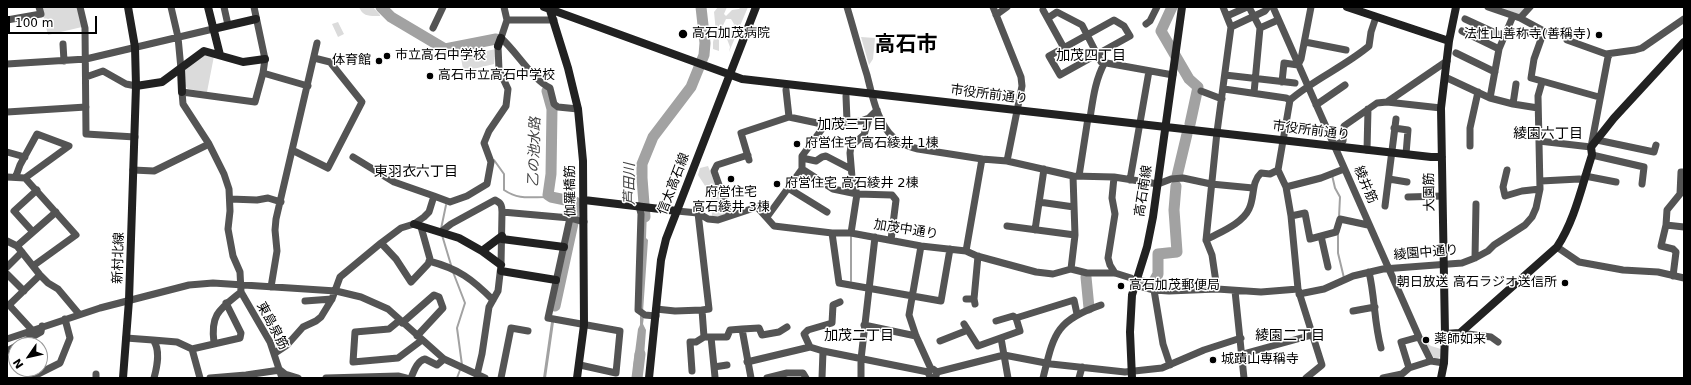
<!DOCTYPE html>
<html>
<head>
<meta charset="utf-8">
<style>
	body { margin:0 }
	#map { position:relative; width:1691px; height:385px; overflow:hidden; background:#fff; font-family:"DejaVu Sans",sans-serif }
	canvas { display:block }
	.frame { position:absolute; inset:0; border:8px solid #000; pointer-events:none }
	.north { position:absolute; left:8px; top:337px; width:40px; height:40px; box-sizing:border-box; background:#fff; border:1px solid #999; border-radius:50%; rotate:236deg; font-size:11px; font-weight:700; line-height:16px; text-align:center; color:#000 }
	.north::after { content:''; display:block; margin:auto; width:14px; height:18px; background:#000; clip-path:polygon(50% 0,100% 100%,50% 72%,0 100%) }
	.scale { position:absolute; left:8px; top:16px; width:89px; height:18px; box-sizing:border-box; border:2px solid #000; border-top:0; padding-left:5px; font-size:12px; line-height:14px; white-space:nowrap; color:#000; -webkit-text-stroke:3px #fff; paint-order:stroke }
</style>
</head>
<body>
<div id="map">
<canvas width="1691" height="385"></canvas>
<div class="frame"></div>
<div class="north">N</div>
<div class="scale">100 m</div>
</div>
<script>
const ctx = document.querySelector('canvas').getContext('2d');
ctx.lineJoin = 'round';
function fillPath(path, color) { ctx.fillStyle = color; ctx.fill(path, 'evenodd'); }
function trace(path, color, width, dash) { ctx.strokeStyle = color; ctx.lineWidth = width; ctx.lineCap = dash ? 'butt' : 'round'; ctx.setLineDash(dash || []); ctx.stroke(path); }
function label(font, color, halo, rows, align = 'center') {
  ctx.font = font + ' "DejaVu Sans","Noto Sans JP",sans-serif'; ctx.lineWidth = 3; ctx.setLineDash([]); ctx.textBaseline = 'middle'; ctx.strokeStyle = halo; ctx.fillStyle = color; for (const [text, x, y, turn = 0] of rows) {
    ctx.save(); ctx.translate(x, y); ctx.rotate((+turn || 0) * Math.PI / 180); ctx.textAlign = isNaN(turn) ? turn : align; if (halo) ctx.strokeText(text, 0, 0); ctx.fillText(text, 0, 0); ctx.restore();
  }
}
fillPath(new Path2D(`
	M 41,7 L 77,7 L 82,27 L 48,35 Z
	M 359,7 L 373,7 L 380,15 L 380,16 C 370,16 363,17 359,7 Z
	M 718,7 L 727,7 L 724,14 L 726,16 L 732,10 L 739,9 L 741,7 L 748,7 L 729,52 L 730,47 L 727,39 L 719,38 L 719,51 L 713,49 L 713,42 L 716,32 L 714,12 ZM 726,19 L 731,19 L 734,24 L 730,34 L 725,37 L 721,35 L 720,32 Z
	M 1497,7 L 1527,7 L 1519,14 Z
	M 338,22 L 344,34 L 338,37 L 332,24 Z
	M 861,37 L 875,38 L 873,59 L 869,65 Z
	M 496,49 L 494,64 L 465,71 L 463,69 L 461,58 L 463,56 Z
	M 207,55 L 214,56 L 207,92 L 188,89 L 185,86 L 184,70 L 202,56 Z
	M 708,166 L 726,212 L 724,216 L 712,217 L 711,198 L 710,196 L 711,195 L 698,175 L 700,168 Z
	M 1423,340 L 1431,346 L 1441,349 L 1440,357 L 1437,359 L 1434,358 Z`), '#dbdbdb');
fillPath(new Path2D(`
	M 642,210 L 647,210 L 646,238 L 648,240 L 643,312 L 641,310 Z
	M 640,314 L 644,316 L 643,324 L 646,330 L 643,369 L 633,368 L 638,329 L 640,325 Z
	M 551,322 L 554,322 L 546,378 L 543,378 Z`), '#a2a2a2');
trace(new Path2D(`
	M 494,160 L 504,174 L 504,190 C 519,200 529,197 546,197 L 548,195
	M 1332,175 L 1335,188 L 1340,197 L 1339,217
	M 441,229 L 446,205
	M 1338,233 L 1338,253 L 1344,278
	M 442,235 L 451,265
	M 453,272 L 465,303 L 457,328 L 462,365
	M 851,281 L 851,235
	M 457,378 L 460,370`), '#a2a2a2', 2);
trace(new Path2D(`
	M 381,7 L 391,17 L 445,49 L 496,39
	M 1172,7 L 1161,31 L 1189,79 L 1198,87 L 1190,124
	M 547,91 L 552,109 L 551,174 L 548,195 L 551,197 L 575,202 L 573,223 L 555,306
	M 1177,176 L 1187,134
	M 645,217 L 642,178 L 642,164 L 653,137 L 691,87 L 704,55 L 705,43 L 701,7
	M 1086,277 L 1089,308
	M 1140,282 L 1152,285 L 1158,274 L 1158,254 L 1177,252 L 1174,210 L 1176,186
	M 637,378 L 640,354`), '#a2a2a2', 11);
trace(new Path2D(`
	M 80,7 L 85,28 L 86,134 L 135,137
	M 171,7 L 178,37 L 181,69
	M 224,7 L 228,25
	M 254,7 L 265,59 L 263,73 L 255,102 L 182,92 L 183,104 L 209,144 L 224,174 L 229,189 L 230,211 L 228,229 L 233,256 L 240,272 L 241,292 L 270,342 L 282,378
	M 504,7 L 507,20 L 501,38 C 516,51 533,80 550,88 L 554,104 L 558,107 L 578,109
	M 847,7 C 854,30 860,53 867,75 C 872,95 876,116 889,133 C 896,142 907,146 918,149 L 982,159 L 1007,161 L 1073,176 L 1114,177 L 1158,184 L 1171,179 L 1183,178 L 1211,184 L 1253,188
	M 993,7 L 1021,77 L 1022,86 L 1007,161
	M 1249,7 L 1260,28 L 1254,93
	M 1273,7 L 1419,337 L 1431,361 L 1444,363
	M 1488,7 L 1520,18 L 1544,31 L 1534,59 L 1531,78 L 1599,97
	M 1043,10 L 1064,48
	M 996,15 L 1007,7
	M 1227,16 L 1247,7
	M 1048,18 L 1057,12 L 1082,25 L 1101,62 L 1173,75
	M 1520,18 L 1530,7
	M 1465,19 L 1504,37
	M 7,20 L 41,14 L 39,7
	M 507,20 L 554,20
	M 1114,20 L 1124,26 L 1130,36 L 1060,75 L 1049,56 Z
	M 1146,24 L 1150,21 L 1157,7
	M 1231,27 L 1265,11 L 1268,7
	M 433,28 L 443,7
	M 1260,28 L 1278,20
	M 1462,31 L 1499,49
	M 1567,40 L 1606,54 L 1635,50 L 1642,48 L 1684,19
	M 1305,42 L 1346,50
	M 63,44 L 64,61
	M 1456,53 L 1495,72
	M 7,64 L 86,59 L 213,29
	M 263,73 L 308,86
	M 1225,75 L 1295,83
	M 86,77 L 103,71 L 126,84 L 136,86
	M 1445,77 L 1490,98 L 1513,104
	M 1282,82 L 1284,63 L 1298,65 L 1301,59 L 1311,7
	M 1516,84 L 1513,104 L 1538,108
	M 1224,89 L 1286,98 L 1290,100
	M 786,90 L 789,117
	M 1201,91 L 1222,99
	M 846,96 L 847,121
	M 1490,98 L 1499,49 L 1513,16
	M 1387,102 L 1447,61
	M 1316,105 L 1345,85
	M 7,112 L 86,107
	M 1090,118 C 1093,99 1095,80 1105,62
	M 1394,128 L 1408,130 L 1406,154
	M 1597,140 L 1654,152 L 1656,145
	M 1539,141 L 1591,147 L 1608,57 L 1610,54
	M 1334,146 L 1343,141 L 1344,126 L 1377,103 L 1387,102 L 1441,108
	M 1470,146 L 1470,128 L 1478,92
	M 292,150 L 328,168 L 362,102 L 330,62 L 314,58
	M 1367,150 L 1368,109
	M 7,152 L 25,157
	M 1592,155 L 1644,167 L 1642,184
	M 353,157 L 394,182 L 434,196
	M 802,158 L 816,161 L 822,157 L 826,156 L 851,169
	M 749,160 L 741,133 L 789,117 L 822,124 L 861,121 L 869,118
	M 802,169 L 833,189 L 857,194 L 892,195 L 896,200 L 891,240
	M 133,170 L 154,171 L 209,144
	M 1507,170 L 1503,187 L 1505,196 L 1522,191 L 1540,189
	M 16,176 L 20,165 L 37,134 L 69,146 L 25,178
	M 1079,176 L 1088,118
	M 1585,176 L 1616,182
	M 7,177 L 25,178 L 76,235 L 33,266
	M 1114,177 L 1112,198 L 1115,214 L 1108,258 L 1110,265 L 1115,273
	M 1389,179 L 1407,182
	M 1130,180 L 1149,71
	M 1541,181 L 1579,179 L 1583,180
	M 1286,187 L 1321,178 L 1344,169
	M 788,188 L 827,212
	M 1408,197 L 1442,196
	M 230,199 L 257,200 L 268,198 L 281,202
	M 1039,202 L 1074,207
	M 639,206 L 641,214 L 638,310 L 645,315 L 656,316
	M 1385,206 L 1396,119
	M 677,211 L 698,213 L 708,219 L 718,220 L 757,207 L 774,226 L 832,233 L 851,233 L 921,246 L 966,251 L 977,256 L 1036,272 L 1053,274 L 1071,269 L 1087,273 L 1115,273 L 1131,278 L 1139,286 L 1154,290 L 1169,291 L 1217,289 L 1261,292 L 1298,289
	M 698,213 L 709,309 L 702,310 L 704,337 L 727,337 L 730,330 L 742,329 L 751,378
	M 730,216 L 714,171 L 717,165 L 748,155
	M 1291,216 L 1305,213 L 1310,239 L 1336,232 L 1340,219 L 1368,225
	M 767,217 L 802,169 L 802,156 L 822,129 L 822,124
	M 570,218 L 548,318 L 620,331 L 616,373 L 580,365
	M 1666,225 L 1684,227
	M 1007,226 L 1075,235
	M 1035,230 L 1044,169
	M 442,231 L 451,224 L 495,200 C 501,203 502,205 502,212
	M 33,232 L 14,211 L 37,190
	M 832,233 L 839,283 L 941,301 L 950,249
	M 851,233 L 857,194 L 852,177 L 850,153 L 851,146 L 864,135 L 869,118 L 877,110
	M 1321,236 L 1328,267
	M 1206,240 L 1217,132 L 1231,27 L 1223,7
	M 7,241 L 17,246 L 40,275 L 48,283 L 58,289 L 79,314
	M 381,243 L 396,259 L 411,282 L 428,264 L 430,259 L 421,227
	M 17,246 L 56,212
	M 921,246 L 909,315 L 916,336 L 931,369
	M 1557,247 L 1579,262 L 1623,270 L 1658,272 L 1684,278
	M 966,251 L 982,159
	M 1475,258 L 1476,204
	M 429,261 C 459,269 472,279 493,300
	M 7,267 L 22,252
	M 1071,269 L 1075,235 L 1073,176
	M 1369,272 C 1375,297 1374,323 1381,348
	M 7,274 L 24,291
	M 1673,276 L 1676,252 L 1673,249 L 1661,246 L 1666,225 L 1667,210 L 1680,194 L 1681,172 L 1684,172
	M 271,287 L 277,251 L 275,230 L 276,219 L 317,43
	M 1217,289 L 1212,255 L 1206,240 C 1220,232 1242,224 1249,209 C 1255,197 1251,182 1261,173 L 1270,174 L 1278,170
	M 1154,290 L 1163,344 L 1170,365
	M 1235,291 L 1244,378
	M 1299,294 L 1324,289 L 1353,276 L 1383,269 L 1462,263 L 1475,258 L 1488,251 L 1494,245 L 1525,225 L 1532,217 L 1536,208 L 1540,189 L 1538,96 L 1542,82
	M 966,299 L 974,299 L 975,304
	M 974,299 L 978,256
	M 305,301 L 332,299
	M 656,309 L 675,311 L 702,310
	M 1353,311 L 1375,307
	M 400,320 L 389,329 L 355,332 L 353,362 L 398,358 L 422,340
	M 996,321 L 1013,316 L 1016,318
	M 402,323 L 434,295 L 439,297 L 443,308 L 417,336
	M 964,324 L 978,346 L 1020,331 L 1016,318 L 1074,300 L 1077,314
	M 864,325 L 916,336
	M 742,329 L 759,328 L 762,335 L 779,332 L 787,327
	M 32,330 L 9,305 L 40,275
	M 1460,333 L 1491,337 L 1498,342
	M 711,337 L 715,377
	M 126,338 L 153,340 C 161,350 157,367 154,378
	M 1001,338 L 1008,378
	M 7,339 L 100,308 L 189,285 L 213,283 L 336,291 L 361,297 L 388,309 L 444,359 L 485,378
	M 153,340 L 177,342 L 192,349 L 240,338 L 241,333 L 226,303
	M 940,341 L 968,330
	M 214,343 C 210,314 220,309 241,292
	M 18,345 L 41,332 L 42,326
	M 810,347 L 804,334 L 808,330 L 832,323 L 833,305 L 840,302
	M 192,349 L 200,378
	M 7,351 L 16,346
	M 275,353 L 287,345 L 303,327 L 316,321 L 321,317 L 332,299 L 340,277 L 381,243 L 401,228 L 414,224 L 424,217 L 429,212 L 434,196 L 450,202 L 467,196 L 487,184 L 491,162 L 484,143 L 489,131 L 506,106 L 508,89 L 499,70 L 498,46
	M 1243,354 L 1312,335
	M 747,362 L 810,347 L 823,351 L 928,372
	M 714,367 L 727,365
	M 1409,368 L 1401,342 L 1419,337
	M 692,371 L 690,342 L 696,342 L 704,337
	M 937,372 L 1004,355 L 1051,364 L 1125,372 L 1162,368 L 1204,350 L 1241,338
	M 96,374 L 96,378
	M 477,375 L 482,354 L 489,307 L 498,291 L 501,265 L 502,212 L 570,218 L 584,222
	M 30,378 L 60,363 L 70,338 L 65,319
	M 210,378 L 246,375 L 280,370 L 285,374 L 298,378
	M 326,378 L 398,376 L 406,378
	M 411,378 C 414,371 417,361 425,359 L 437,365 L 444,359
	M 501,378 L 511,328 L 528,331
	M 767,378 L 787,373 L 803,373 L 806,378
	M 822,378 L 823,351
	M 861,378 L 861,359 L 875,237
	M 931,378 L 928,373 L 930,369 L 933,369 L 937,372 L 936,376 L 933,378
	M 1043,378 C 1054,334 1055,321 1101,305
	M 1079,378 L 1082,367
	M 1306,378 L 1322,365 L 1298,289 L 1291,216 L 1286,187 L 1278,170 L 1290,100 C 1314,79 1344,67 1369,46 L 1371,32 L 1376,17
	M 1383,378 L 1402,374 L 1409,368 L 1431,361`), '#545454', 7);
trace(new Path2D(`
	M 208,7 L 220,55
	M 544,7 L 742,79 L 1431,157 L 1442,157
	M 549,7 L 568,68 L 578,109 L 583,161 L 584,325 L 577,378
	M 1347,7 L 1449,41
	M 213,29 L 256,19
	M 498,46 L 501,38
	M 181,69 L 182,92
	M 136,86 L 162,82 L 204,51 L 243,62 L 265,59
	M 584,200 L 677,211
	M 414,224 L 459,238 L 482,251 L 501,265
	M 502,239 L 564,247
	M 482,251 L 502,236
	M 501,271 L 556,280
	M 1445,334 L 1460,333 L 1557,247 C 1575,220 1582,185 1592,155 L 1591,147 L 1614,118 L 1684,42
	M 123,378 L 129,300 L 136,86 L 135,47 L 128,7
	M 649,378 L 661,260 L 666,239 L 756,7
	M 1132,378 L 1130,332 L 1132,295 L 1147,247 L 1153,217 L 1182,7
	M 1441,378 L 1444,363 L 1445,334 L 1441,108 L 1449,41 L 1456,7`), '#212121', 8);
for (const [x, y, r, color] of [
	[683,34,5,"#000"],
	[1599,35,4,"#000"],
	[387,56,4,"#000"],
	[379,61,4,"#000"],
	[430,76,4,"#000"],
	[797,144,4,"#000"],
	[731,179,4,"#000"],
	[777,184,4,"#000"],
	[1565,283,4,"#000"],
	[1121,286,4,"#000"],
	[1426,340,4,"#000"],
	[1213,360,4,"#000"]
]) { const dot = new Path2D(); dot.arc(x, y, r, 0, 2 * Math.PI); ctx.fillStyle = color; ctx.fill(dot); trace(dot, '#fff', 1.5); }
label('13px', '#000', '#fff', [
	["高石加茂病院",692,34],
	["法性山善称寺(善稱寺)",1591,35,"right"],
	["市立高石中学校",395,56],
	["体育館",371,61,"right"],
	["高石市立高石中学校",438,76],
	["府営住宅 高石綾井 1棟",805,144],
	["府営住宅 高石綾井 2棟",785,184],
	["府営住宅",731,193,"center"],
	["高石綾井 3棟",731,208,"center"],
	["朝日放送 高石ラジオ送信所",1557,283,"right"],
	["高石加茂郵便局",1129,286],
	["薬師如来",1434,340],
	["城蹟山専稱寺",1221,360]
], 'left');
label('13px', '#000', '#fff', [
	["市役所前通り",989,95,7],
	["市役所前通り",1311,131,7],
	["信太高石線",674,184,-69],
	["綾井筋",1365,185,67],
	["伽羅橋筋",571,191,-91],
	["高石南線",1144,191,-81],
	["大園筋",1430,192,-91],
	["加茂中通り",906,230,9],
	["綾園中通り",1426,253,-5],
	["新村北線",119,258,-88],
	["東島泉筋",272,326,62]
]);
label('14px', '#000', '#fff', [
	["加茂四丁目",1091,56],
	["加茂三丁目",852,125],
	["綾園六丁目",1548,134],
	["東羽衣六丁目",416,172],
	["加茂二丁目",859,336],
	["綾園二丁目",1290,336]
]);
label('italic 14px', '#434343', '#fff', [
	["乙の池水路",535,152,-88],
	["芦田川",630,184,-90]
]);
label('bold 21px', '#000', '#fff', [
	["高石市",906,46]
]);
</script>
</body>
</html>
